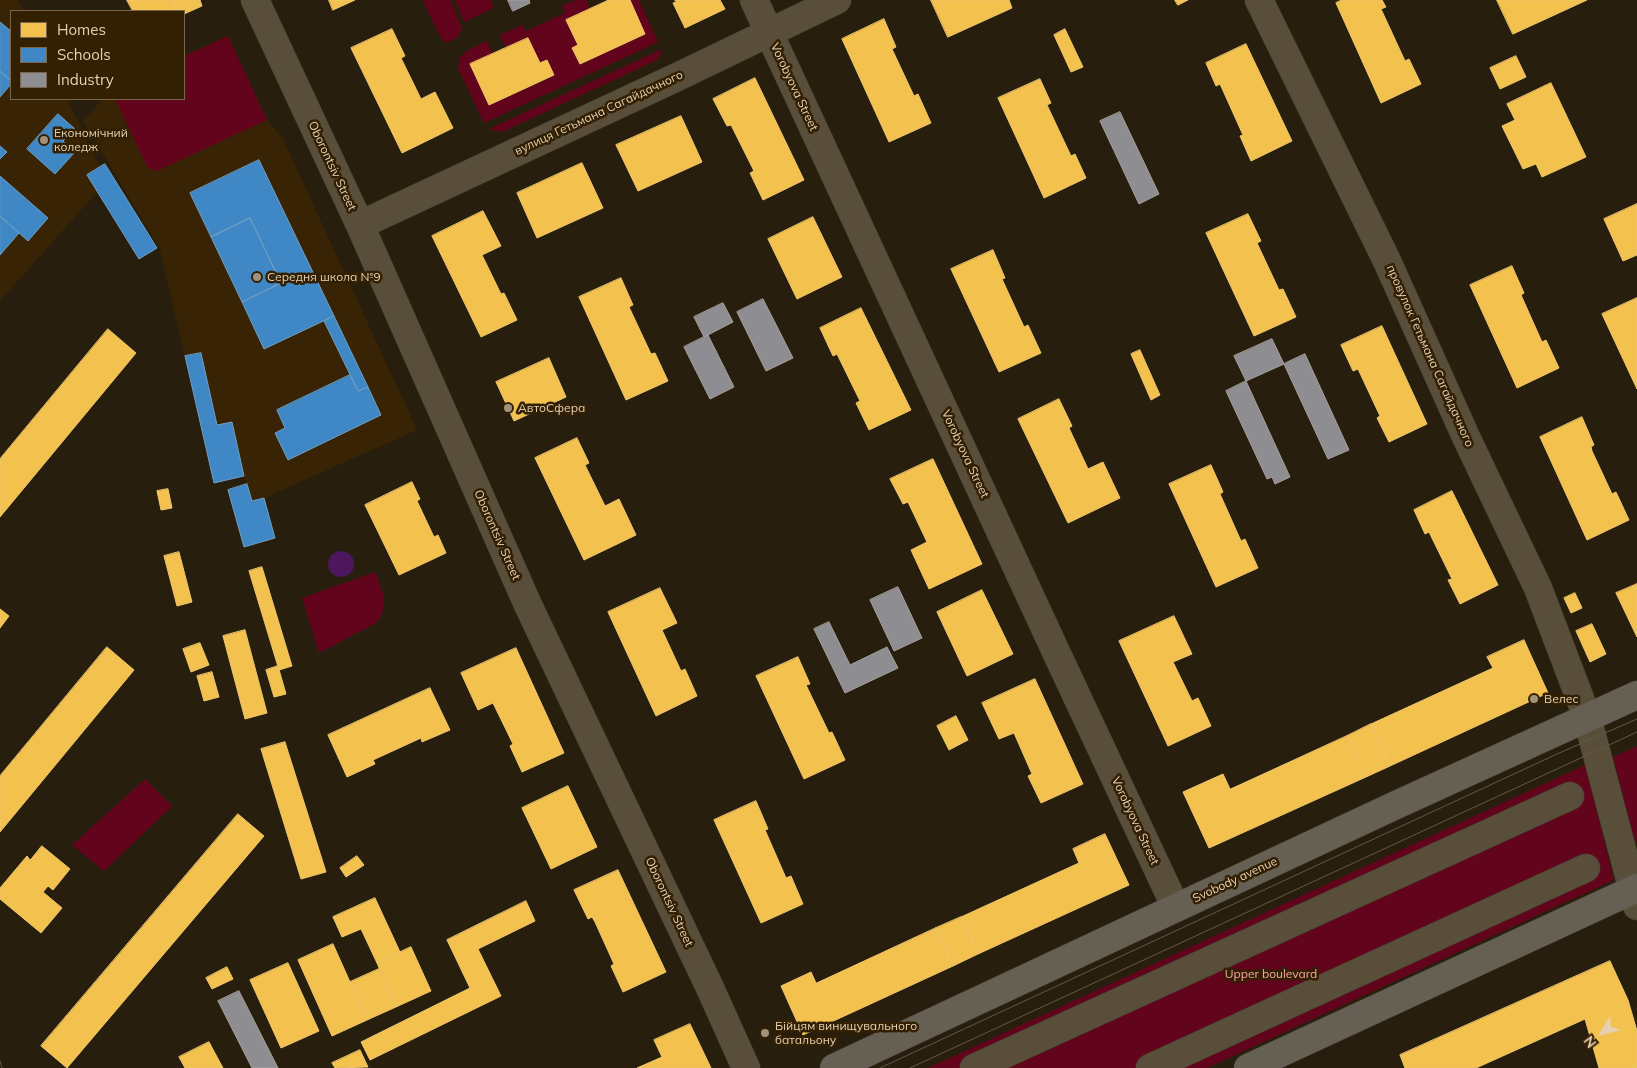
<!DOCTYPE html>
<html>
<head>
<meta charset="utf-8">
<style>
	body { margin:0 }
	#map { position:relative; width:1637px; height:1068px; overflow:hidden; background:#281e0e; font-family:Mulish,sans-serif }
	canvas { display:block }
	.legend { position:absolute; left:10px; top:10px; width:175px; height:90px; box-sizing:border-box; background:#332003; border:1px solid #7a664a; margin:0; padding:6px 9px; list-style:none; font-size:15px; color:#e4d0b5 }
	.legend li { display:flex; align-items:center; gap:10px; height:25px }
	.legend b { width:25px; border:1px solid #7a664a }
	.north { position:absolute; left:1577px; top:1008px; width:50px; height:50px; -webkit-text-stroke:4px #332003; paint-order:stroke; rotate:233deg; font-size:14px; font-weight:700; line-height:20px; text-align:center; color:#e4d0b5 }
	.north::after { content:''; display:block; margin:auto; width:18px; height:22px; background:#e4d0b5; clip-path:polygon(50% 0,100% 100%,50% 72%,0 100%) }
</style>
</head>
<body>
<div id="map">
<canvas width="1637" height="1068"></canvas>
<ul class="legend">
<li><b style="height:14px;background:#f2c14e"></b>Homes</li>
<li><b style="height:14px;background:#3f88c5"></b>Schools</li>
<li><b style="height:14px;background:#8d8d92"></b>Industry</li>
</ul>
<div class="north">N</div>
</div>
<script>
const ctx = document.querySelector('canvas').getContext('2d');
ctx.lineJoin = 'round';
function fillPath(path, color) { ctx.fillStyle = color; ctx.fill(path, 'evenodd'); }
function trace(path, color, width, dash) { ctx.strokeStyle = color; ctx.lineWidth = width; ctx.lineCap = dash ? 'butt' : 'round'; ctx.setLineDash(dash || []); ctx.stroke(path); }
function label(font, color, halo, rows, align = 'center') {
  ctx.font = font + ' Mulish,sans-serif'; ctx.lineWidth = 5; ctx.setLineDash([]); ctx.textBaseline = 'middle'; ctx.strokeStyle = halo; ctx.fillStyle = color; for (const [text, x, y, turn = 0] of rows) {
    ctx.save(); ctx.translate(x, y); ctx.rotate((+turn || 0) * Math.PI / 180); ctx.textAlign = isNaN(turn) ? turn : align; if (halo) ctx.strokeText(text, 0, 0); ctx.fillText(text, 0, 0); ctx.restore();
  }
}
fillPath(new Path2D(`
	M 0,0 L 18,0 L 24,11 L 11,11 L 11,99 L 67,99 L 107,181 L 0,301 Z
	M 228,36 L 267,120 L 283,139 L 417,430 L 264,498 L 252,501 L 244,476 L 214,483 L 160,249 L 83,121 L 103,99 L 184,99 L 184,56 Z`), '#382404');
fillPath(new Path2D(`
	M 423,0 L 450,0 L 462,28 L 458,37 L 446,43 C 435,32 430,14 423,0 Z
	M 455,0 L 491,0 L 494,8 L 464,22 Z
	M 576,0 L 586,0 L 590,9 L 566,20 L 578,45 L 572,48 L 580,64 L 645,34 L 630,0 L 639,0 L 658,42 L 484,123 L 458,68 L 460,57 L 468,50 L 487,41 L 493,54 L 470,65 L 490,105 L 554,76 L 547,60 L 540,63 L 528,38 L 506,48 L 500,35 L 522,25 L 526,31 L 565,13 L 562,6 Z
	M 228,36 L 267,120 L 157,171 L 147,167 L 115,99 L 184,99 L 184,56 Z
	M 662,49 L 660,56 L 657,60 L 502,132 L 489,129 Z
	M 375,572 C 382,591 391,605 376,623 L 319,653 L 302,598 Z
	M 1637,746 L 1637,843 L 1634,838 L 1613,757 Z
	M 1585,765 L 1614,880 L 1207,1068 L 928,1068 Z
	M 145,779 L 172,806 L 104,871 L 72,845 Z`), '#63041d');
fillPath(new Path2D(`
	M328 564a13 13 0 1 1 26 0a13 13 0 1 1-26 0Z`), '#4c175c');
const homes = new Path2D(`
	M 127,0 L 172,0 L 178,11 L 133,11 Z
	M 172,0 L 200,0 L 202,6 L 184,14 L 184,11 L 178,11 Z
	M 329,0 L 355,0 L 333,10 Z
	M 609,0 L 630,0 L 645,34 L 580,64 L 572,48 L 578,45 L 566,20 Z
	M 675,0 L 720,0 L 725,9 L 685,28 L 673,3 L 676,2 Z
	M 931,0 L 1009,0 L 1012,8 L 948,37 Z
	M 1175,0 L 1188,0 L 1178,5 Z
	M 1342,0 L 1382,0 L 1386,7 L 1381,9 L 1405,61 L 1409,59 L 1421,84 L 1381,103 L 1336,3 Z
	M 1497,0 L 1587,0 L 1513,34 Z
	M 884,19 L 896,47 L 892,49 L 914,96 L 918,94 L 931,123 L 889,142 L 842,39 Z
	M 392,29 L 405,56 L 401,58 L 421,99 L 435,92 L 453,128 L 402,153 L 351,48 Z
	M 1065,29 L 1083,67 L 1071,72 L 1054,35 Z
	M 528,38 L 540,63 L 547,60 L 554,75 L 489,105 L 470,64 Z
	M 1246,44 L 1292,141 L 1251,161 L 1240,136 L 1243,135 L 1220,84 L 1216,86 L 1206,63 Z
	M 1516,56 L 1526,77 L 1500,89 L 1490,68 Z
	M 755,78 L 804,180 L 763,200 L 750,173 L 754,171 L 731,125 L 727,126 L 713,99 Z
	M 1040,79 L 1051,103 L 1047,105 L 1071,156 L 1075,154 L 1086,178 L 1044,198 L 998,98 Z
	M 1551,83 L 1586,157 L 1542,177 L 1536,164 L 1523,169 L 1502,126 L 1515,120 L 1507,104 Z
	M 681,116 L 702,162 L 638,191 L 616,145 Z
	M 582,163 L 603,208 L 537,238 L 517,193 Z
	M 1637,204 L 1637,255 L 1623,261 L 1604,219 Z
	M 483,211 L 501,246 L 482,255 L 501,294 L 504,293 L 517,320 L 481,337 L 432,236 Z
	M 1248,214 L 1261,241 L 1257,243 L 1279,290 L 1283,289 L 1296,317 L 1254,336 L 1206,233 Z
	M 813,217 L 842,277 L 797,299 L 768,239 Z
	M 993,250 L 1005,278 L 1002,279 L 1024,327 L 1028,325 L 1041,353 L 999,372 L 951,269 Z
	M 1512,266 L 1524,293 L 1521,295 L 1542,342 L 1546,340 L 1559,368 L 1517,388 L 1470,285 Z
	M 621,278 L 633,305 L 629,307 L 651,354 L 655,353 L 668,381 L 626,400 L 579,297 Z
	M 1637,298 L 1637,389 L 1602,314 Z
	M 861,308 L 911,410 L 869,430 L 856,403 L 860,401 L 837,354 L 833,356 L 820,328 Z
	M 1382,326 L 1427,424 L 1389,442 L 1377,418 L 1380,416 L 1358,369 L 1353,371 L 1341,345 Z
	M 108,329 L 136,353 L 0,517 L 0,459 Z
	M 1140,350 L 1160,395 L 1151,400 L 1131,354 Z
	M 549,358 L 566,397 L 514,421 L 496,382 Z
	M 1059,399 L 1072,426 L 1069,428 L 1088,469 L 1103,462 L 1120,498 L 1068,523 L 1018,419 Z
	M 1582,417 L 1594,445 L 1591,447 L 1592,451 L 1612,494 L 1616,492 L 1629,520 L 1587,540 L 1540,437 Z
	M 577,438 L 589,463 L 585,465 L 605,506 L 619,499 L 636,535 L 584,560 L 535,458 Z
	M 933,459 L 982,564 L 929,589 L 911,550 L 927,542 L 908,502 L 903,504 L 890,479 Z
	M 1211,465 L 1223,492 L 1220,494 L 1241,541 L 1245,539 L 1258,568 L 1216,587 L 1169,484 Z
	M 412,482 L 420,499 L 417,501 L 434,537 L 438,535 L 446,553 L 399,575 L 365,505 Z
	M 168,489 L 172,508 L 161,510 L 157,491 Z
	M 1452,491 L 1498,585 L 1460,604 L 1448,580 L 1452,579 L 1429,532 L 1425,534 L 1414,510 Z
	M 179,552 L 192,602 L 177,606 L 164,556 Z
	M 262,567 L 292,666 L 279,670 L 249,571 Z
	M 1637,584 L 1637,637 L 1616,593 Z
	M 660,588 L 677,623 L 662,630 L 681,671 L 685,669 L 697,696 L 656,716 L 608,612 Z
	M 982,590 L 1013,654 L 967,676 L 937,612 Z
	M 1575,593 L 1582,608 L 1571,613 L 1564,598 Z
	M 0,609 L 9,616 L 0,628 Z
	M 1174,616 L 1192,654 L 1173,662 L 1192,701 L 1198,698 L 1211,726 L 1168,746 L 1119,641 Z
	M 1592,624 L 1606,654 L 1590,662 L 1576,631 Z
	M 245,630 L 267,713 L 245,719 L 223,636 Z
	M 1524,640 L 1548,693 L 1390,766 L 1371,724 L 1493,668 L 1487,657 Z
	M 200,643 L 209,665 L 191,672 L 183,649 Z
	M 107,647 L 134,670 L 0,832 L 0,776 Z
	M 516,648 L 564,753 L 522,772 L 510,746 L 513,744 L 493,703 L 478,710 L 461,673 Z
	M 798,657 L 810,684 L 806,685 L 829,733 L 832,732 L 845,760 L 804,779 L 756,676 Z
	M 278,666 L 286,694 L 274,697 L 266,670 Z
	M 212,672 L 219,697 L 204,701 L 197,676 Z
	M 1035,679 L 1083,784 L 1041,803 L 1028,776 L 1032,774 L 1014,733 L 999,739 L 982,703 Z
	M 430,688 L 450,730 L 422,742 L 421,738 L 373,760 L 375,764 L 347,777 L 328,735 Z
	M 956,716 L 968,740 L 949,750 L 937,726 Z
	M 1371,724 L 1390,766 L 1366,777 L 1347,736 Z
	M 1347,736 L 1366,777 L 1209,848 L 1183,792 L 1223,774 L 1230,789 Z
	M 285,742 L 326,872 L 301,879 L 261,749 Z
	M 568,786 L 597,847 L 551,869 L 522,808 Z
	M 756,801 L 768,829 L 765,830 L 786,878 L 791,876 L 803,904 L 761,923 L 714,820 Z
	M 238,814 L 264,836 L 67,1068 L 41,1046 Z
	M 1105,834 L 1129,885 L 978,954 L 961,917 L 1079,863 L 1073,849 Z
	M 42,846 L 70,869 L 53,890 L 48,886 L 43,892 L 62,908 L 41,933 L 0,899 L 0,888 L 27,856 L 30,860 Z
	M 357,856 L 364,865 L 346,877 L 340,868 Z
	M 618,870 L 666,972 L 623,992 L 611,966 L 614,964 L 595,922 L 592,917 L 588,919 L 574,890 Z
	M 375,898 L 400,952 L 377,963 L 361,929 L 342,937 L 333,917 Z
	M 526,901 L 535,921 L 478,949 L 501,996 L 370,1060 L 361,1042 L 470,988 L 447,940 Z
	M 961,917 L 978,954 L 953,966 L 936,928 Z
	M 936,928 L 953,966 L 803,1035 L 781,986 L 811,972 L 816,983 Z
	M 333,944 L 367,1020 L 332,1036 L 298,960 Z
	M 411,947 L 431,991 L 396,1007 L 377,963 Z
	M 1610,961 L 1628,1000 L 1637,1031 L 1637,1068 L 1599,1068 L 1585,1019 L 1476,1068 L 1405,1068 L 1400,1055 Z
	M 288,963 L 319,1031 L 281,1048 L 250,980 Z
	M 227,967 L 233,979 L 212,989 L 206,978 Z
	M 379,969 L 396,1007 L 367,1020 L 350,982 Z
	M 690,1024 L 711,1068 L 637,1068 L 662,1057 L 654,1040 Z
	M 209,1042 L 223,1068 L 185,1068 L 179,1057 Z
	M 360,1050 L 368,1067 L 335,1068 L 332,1063 Z`);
fillPath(homes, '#f2c14e');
trace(homes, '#eec66d', 1);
const schools = new Path2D(`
	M 0,22 L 11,31 L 11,81 L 0,71 Z
	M 0,71 L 11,81 L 11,84 L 0,97 Z
	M 58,114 L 75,129 L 63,141 L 75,152 L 55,174 L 27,149 Z
	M 0,146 L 7,152 L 0,159 Z
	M 259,160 L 334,316 L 264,349 L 242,302 L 281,283 L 250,218 L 211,237 L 190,193 Z
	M 105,164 L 157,248 L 139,259 L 87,175 Z
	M 0,176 L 48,218 L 28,241 L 0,216 Z
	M 0,216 L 19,233 L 0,255 Z
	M 250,218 L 281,283 L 242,302 L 211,237 Z
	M 334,316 L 368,387 L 358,391 L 324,321 Z
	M 201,353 L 217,425 L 232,422 L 244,476 L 214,483 L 185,356 Z
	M 350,375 L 358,391 L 368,387 L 381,415 L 288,460 L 275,433 L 285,428 L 277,410 Z
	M 247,484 L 252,501 L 264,498 L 275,538 L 244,547 L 228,490 Z`);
fillPath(schools, '#3f88c5');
trace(schools, '#709ec0', 1);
const industry = new Path2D(`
	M 508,0 L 529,0 L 530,3 L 513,11 Z
	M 1120,112 L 1159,194 L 1139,204 L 1100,121 Z
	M 763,299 L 793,358 L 766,371 L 737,312 Z
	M 723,303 L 733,322 L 704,337 L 694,317 Z
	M 708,335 L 734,387 L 710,399 L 684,347 Z
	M 1272,339 L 1284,364 L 1246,381 L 1234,356 Z
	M 1305,354 L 1349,450 L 1328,459 L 1284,364 Z
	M 1246,381 L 1290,477 L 1275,484 L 1272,477 L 1267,479 L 1226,391 Z
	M 898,587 L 922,638 L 894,651 L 870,600 Z
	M 829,622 L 850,665 L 887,647 L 898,668 L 845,693 L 814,629 Z
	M 239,991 L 278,1068 L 252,1068 L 218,1001 Z`);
fillPath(industry, '#8d8d92');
trace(industry, '#a7a19c', 1);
const minor = new Path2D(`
	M 255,0 L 360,225 L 528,605 L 710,988 L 746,1068
	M 754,0 L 1057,654 L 1176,908
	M 1259,0 L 1387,261 L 1466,437 L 1538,588 L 1587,717 L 1637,906
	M 360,225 L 675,78 L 837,0
	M 974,1068 L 1570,796
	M 1150,1068 L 1586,868`);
const major = new Path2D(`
	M 834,1068 L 1396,805 L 1637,695
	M 1248,1068 L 1637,888`);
trace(minor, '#423a2c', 29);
trace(major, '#423a2c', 29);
trace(minor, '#594e3a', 28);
trace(major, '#655f54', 28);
trace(new Path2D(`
	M 0,1061 L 2,1068
	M 880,1068 L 1557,754 L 1637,719
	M 910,1068 L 1637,732`), '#645949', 1);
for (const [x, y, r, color] of [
	[44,140,5,"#a2927b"],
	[257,277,5,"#a2927b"],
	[508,408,5,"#a2927b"],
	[1534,699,5,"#a2927b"],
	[765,1033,5,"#a2927b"]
]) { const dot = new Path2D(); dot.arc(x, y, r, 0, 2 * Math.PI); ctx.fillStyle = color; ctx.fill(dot); trace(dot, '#332003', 2); }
label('12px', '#e4d0b5', '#332003', [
	["Vorobyova Street",794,87,65],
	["вулиця Гетьмана Сагайдачного",599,113,-25],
	["Oborontsiv Street",332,166,65],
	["провулок Гетьмана Сагайдачного",1430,356,66],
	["Vorobyova Street",965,454,65],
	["Oborontsiv Street",497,535,66],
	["Vorobyova Street",1135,821,65],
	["Svobody avenue",1235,880,-25],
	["Oborontsiv Street",669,902,65]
]);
label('12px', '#e4d0b5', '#332003', [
	["Економічний",54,133],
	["коледж",54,147],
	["Середня школа №9",267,277],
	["АвтоСфера",518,408],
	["Велес",1544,699],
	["Бійцям винищувального",775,1026],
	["батальону",775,1040]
], 'left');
label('12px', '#f7a4a9', '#332003', [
	["Upper boulevard",1271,974]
]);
</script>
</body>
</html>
